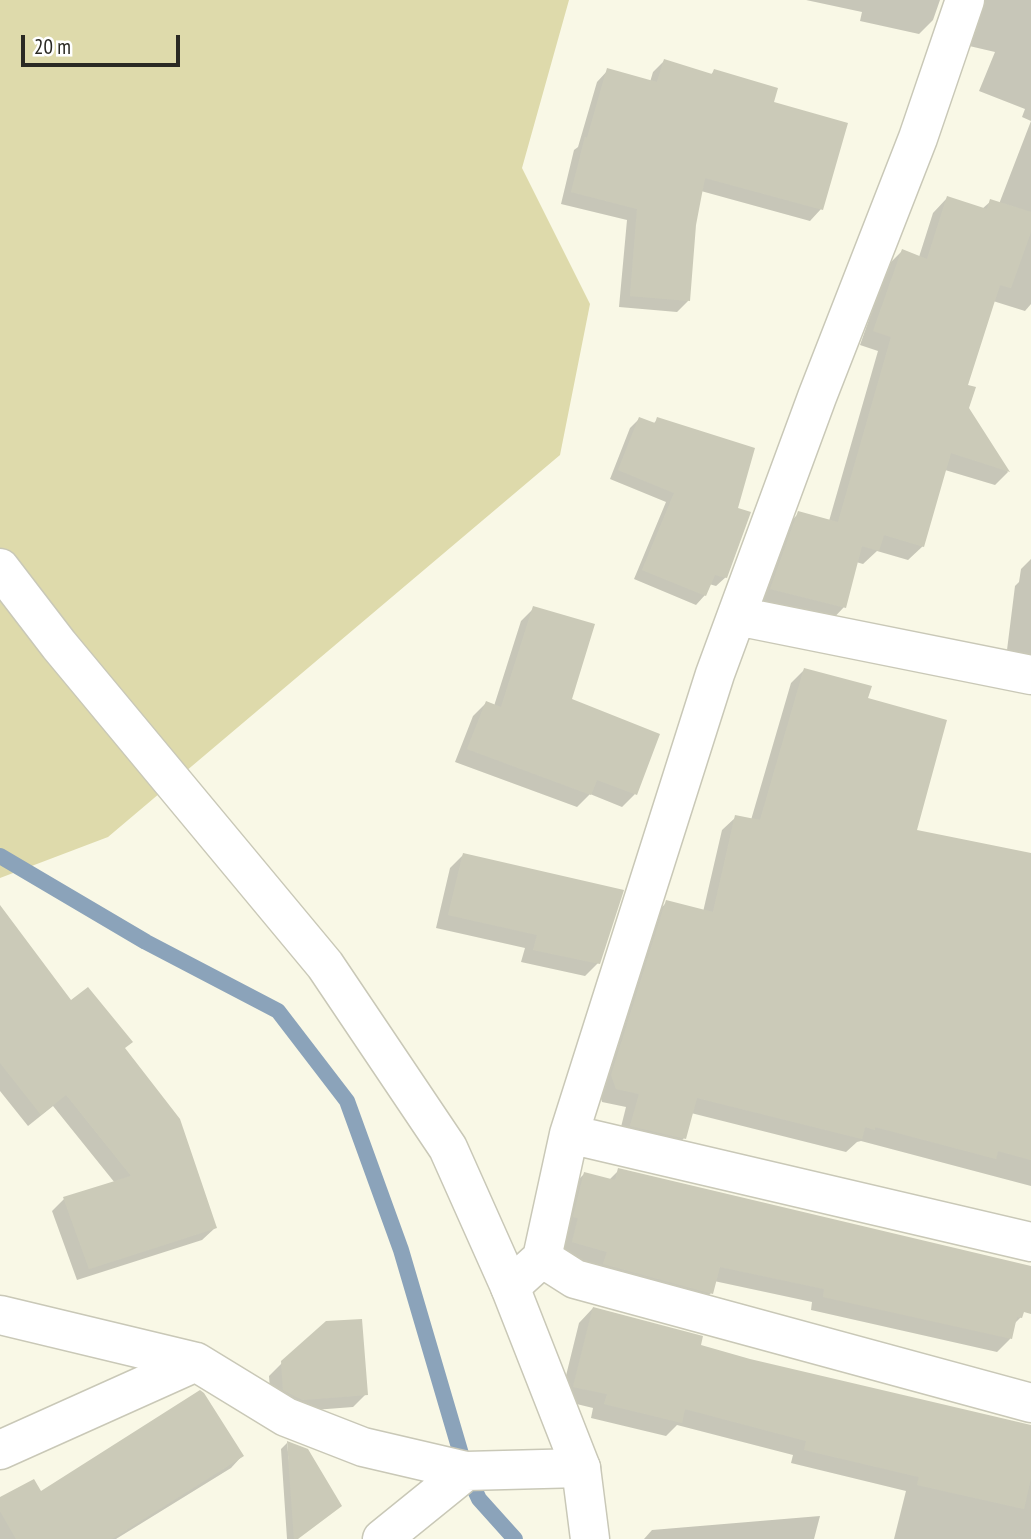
<!DOCTYPE html>
<html>
<head>
<meta charset="utf-8">
<style>
	body { margin:0 }
	#map { position:relative; width:1031px; height:1539px; overflow:hidden; background:#f9f8e6; font-family:"PT Sans Narrow",sans-serif }
	canvas { display:block }
	.scale { position:absolute; left:21px; top:35px; width:159px; height:32px; box-sizing:border-box; border:4px solid #2a2923; border-top:0; padding-left:9px; font-size:21px; line-height:24px; white-space:nowrap; color:#2a2923; -webkit-text-stroke:5px #fff; paint-order:stroke }
</style>
</head>
<body>
<div id="map">
<canvas width="1031" height="1539"></canvas>
<div class="scale">20 m</div>
</div>
<script>
const ctx = document.querySelector('canvas').getContext('2d');
ctx.lineJoin = 'round';
function fillPath(path, color) { ctx.fillStyle = color; ctx.fill(path, 'evenodd'); }
function trace(path, color, width, dash) { ctx.strokeStyle = color; ctx.lineWidth = width; ctx.lineCap = dash ? 'butt' : 'round'; ctx.setLineDash(dash || []); ctx.stroke(path); }
fillPath(new Path2D(`
	M 0,0 L 569,0 L 522,168 L 590,304 L 560,455 L 108,837 L 0,878 Z`), '#dedaab');
fillPath(new Path2D(`
	M 806,0 L 940,0 L 933,20 L 919,34 L 860,21 L 862,12 Z
	M 968,0 L 1031,0 L 1031,121 L 1022,117 L 1025,109 L 979,91 L 995,52 L 965,45 Z
	M 664,61 L 710,75 L 715,71 L 771,103 L 821,209 L 810,221 L 701,191 L 694,224 L 688,301 L 677,312 L 619,307 L 627,220 L 561,204 L 574,150 L 578,147 L 597,82 L 608,70 L 650,82 L 653,72 Z
	M 1031,121 L 1031,304 L 1025,311 L 993,301 L 966,386 L 967,409 L 1008,472 L 995,485 L 945,470 L 923,546 L 908,560 L 877,551 L 863,564 L 856,562 L 844,607 L 830,622 L 757,603 L 784,528 L 799,513 L 829,521 L 878,351 L 860,345 L 888,265 L 902,251 L 919,257 L 933,213 L 947,198 L 982,209 L 991,201 L 999,204 Z
	M 639,419 L 653,424 L 658,419 L 736,509 L 726,577 L 716,586 L 709,584 L 705,595 L 696,605 L 634,579 L 666,502 L 610,479 L 630,428 Z
	M 1031,559 L 1031,661 L 1006,658 L 1015,586 L 1019,582 L 1021,569 Z
	M 534,608 L 570,700 L 635,794 L 622,807 L 590,794 L 577,807 L 455,762 L 473,716 L 486,703 L 494,706 L 521,621 Z
	M 804,670 L 866,700 L 915,831 L 1031,855 L 1031,1186 L 861,1141 L 857,1142 L 846,1152 L 691,1113 L 684,1138 L 671,1152 L 618,1139 L 626,1107 L 602,1102 L 598,1089 L 653,916 L 667,902 L 703,912 L 722,830 L 736,817 L 751,820 L 791,683 Z
	M 463,855 L 598,963 L 585,976 L 521,962 L 525,948 L 436,928 L 450,868 Z
	M 0,908 L 70,1003 L 123,1049 L 215,1228 L 202,1240 L 77,1280 L 52,1211 L 64,1199 L 115,1183 L 53,1106 L 28,1126 L 0,1091 Z
	M 619,1170 L 1031,1271 L 1031,1281 L 1021,1317 L 1014,1324 L 1010,1339 L 997,1352 L 811,1310 L 812,1302 L 714,1281 L 711,1293 L 698,1306 L 560,1255 L 571,1187 L 584,1174 L 609,1180 Z
	M 593,1308 L 699,1346 L 749,1361 L 1031,1427 L 1031,1539 L 894,1539 L 906,1491 L 791,1463 L 793,1455 L 677,1425 L 666,1436 L 591,1418 L 593,1408 L 560,1400 L 579,1323 Z
	M 282,1363 L 366,1394 L 353,1407 L 288,1412 L 271,1403 L 269,1376 Z
	M 287,1443 L 298,1539 L 287,1539 L 281,1449 Z
	M 242,1456 L 231,1468 L 116,1539 L 0,1539 L 0,1499 Z
	M 820,1516 L 814,1539 L 644,1539 L 652,1530 Z`), '#0003');
trace(new Path2D(`
	M 0,856 L 146,942 L 278,1011 L 347,1101 L 401,1250 L 466,1471 L 479,1499 L 515,1539`), '#8ba3ba', 16);
fillPath(new Path2D(`
	M 664,59 L 712,74 L 714,69 L 778,88 L 774,102 L 848,123 L 823,210 L 705,178 L 696,225 L 690,301 L 630,296 L 637,209 L 571,192 L 585,137 L 587,138 L 607,68 L 657,82 Z
	M 947,196 L 987,209 L 990,199 L 1031,212 L 1031,232 L 1011,288 L 1000,285 L 968,385 L 976,387 L 969,408 L 1010,472 L 951,453 L 924,547 L 884,535 L 879,551 L 862,546 L 846,608 L 770,589 L 798,511 L 838,522 L 891,337 L 873,331 L 902,249 L 927,259 Z
	M 639,417 L 655,423 L 657,417 L 755,448 L 738,508 L 751,512 L 727,578 L 715,575 L 706,596 L 642,570 L 674,493 L 618,470 Z
	M 533,606 L 595,624 L 572,699 L 660,734 L 637,795 L 597,780 L 591,795 L 467,749 L 486,701 L 501,707 Z
	M 804,668 L 872,686 L 868,698 L 947,720 L 917,830 L 1031,853 L 1031,1160 L 998,1151 L 996,1159 L 875,1127 L 875,1130 L 865,1127 L 862,1139 L 697,1098 L 686,1139 L 630,1126 L 639,1094 L 616,1089 L 611,1075 L 666,900 L 713,912 L 735,815 L 760,820 Z
	M 463,853 L 624,890 L 600,964 L 533,950 L 537,935 L 448,915 Z
	M 0,905 L 71,1000 L 88,987 L 133,1042 L 125,1048 L 180,1119 L 217,1228 L 89,1269 L 63,1197 L 131,1176 L 66,1095 L 41,1115 L 0,1063 Z
	M 618,1168 L 1031,1266 L 1031,1314 L 1024,1312 L 1022,1318 L 1017,1317 L 1012,1339 L 823,1297 L 824,1289 L 720,1267 L 713,1294 L 603,1264 L 607,1252 L 572,1242 L 578,1218 L 573,1217 L 584,1172 L 615,1180 Z
	M 593,1307 L 703,1336 L 701,1345 L 750,1359 L 1031,1425 L 1031,1478 L 1024,1509 L 917,1485 L 919,1477 L 804,1450 L 806,1441 L 685,1409 L 682,1423 L 604,1404 L 607,1394 L 573,1387 Z
	M 362,1319 L 368,1395 L 302,1400 L 283,1390 L 281,1361 L 326,1321 Z
	M 200,1390 L 204,1393 L 244,1456 L 112,1539 L 16,1539 L 0,1511 L 0,1497 L 34,1479 L 41,1491 Z
	M 287,1441 L 308,1449 L 342,1506 L 298,1539 L 294,1539 Z`), '#cbcab8');
const street = new Path2D(`
	M 737,616 L 1031,675
	M 569,1134 L 1031,1242
	M 542,1258 L 575,1279 L 1031,1403
	M 510,1287 L 542,1258 L 569,1134 L 715,674 L 817,397 L 918,138 L 965,0
	M 0,1315 L 196,1362
	M 0,1450 L 196,1362 L 286,1417 L 363,1447 L 466,1471
	M 382,1539 L 466,1471 L 581,1468`);
const secondary = new Path2D(`
	M 0,568 L 59,645 L 325,965 L 448,1148 L 510,1287 L 581,1468 L 590,1539`);
trace(street, '#c9c8b7', 41);
trace(secondary, '#c9c8b7', 41);
trace(street, '#fff', 38);
trace(secondary, '#fff', 38);
</script>
</body>
</html>
